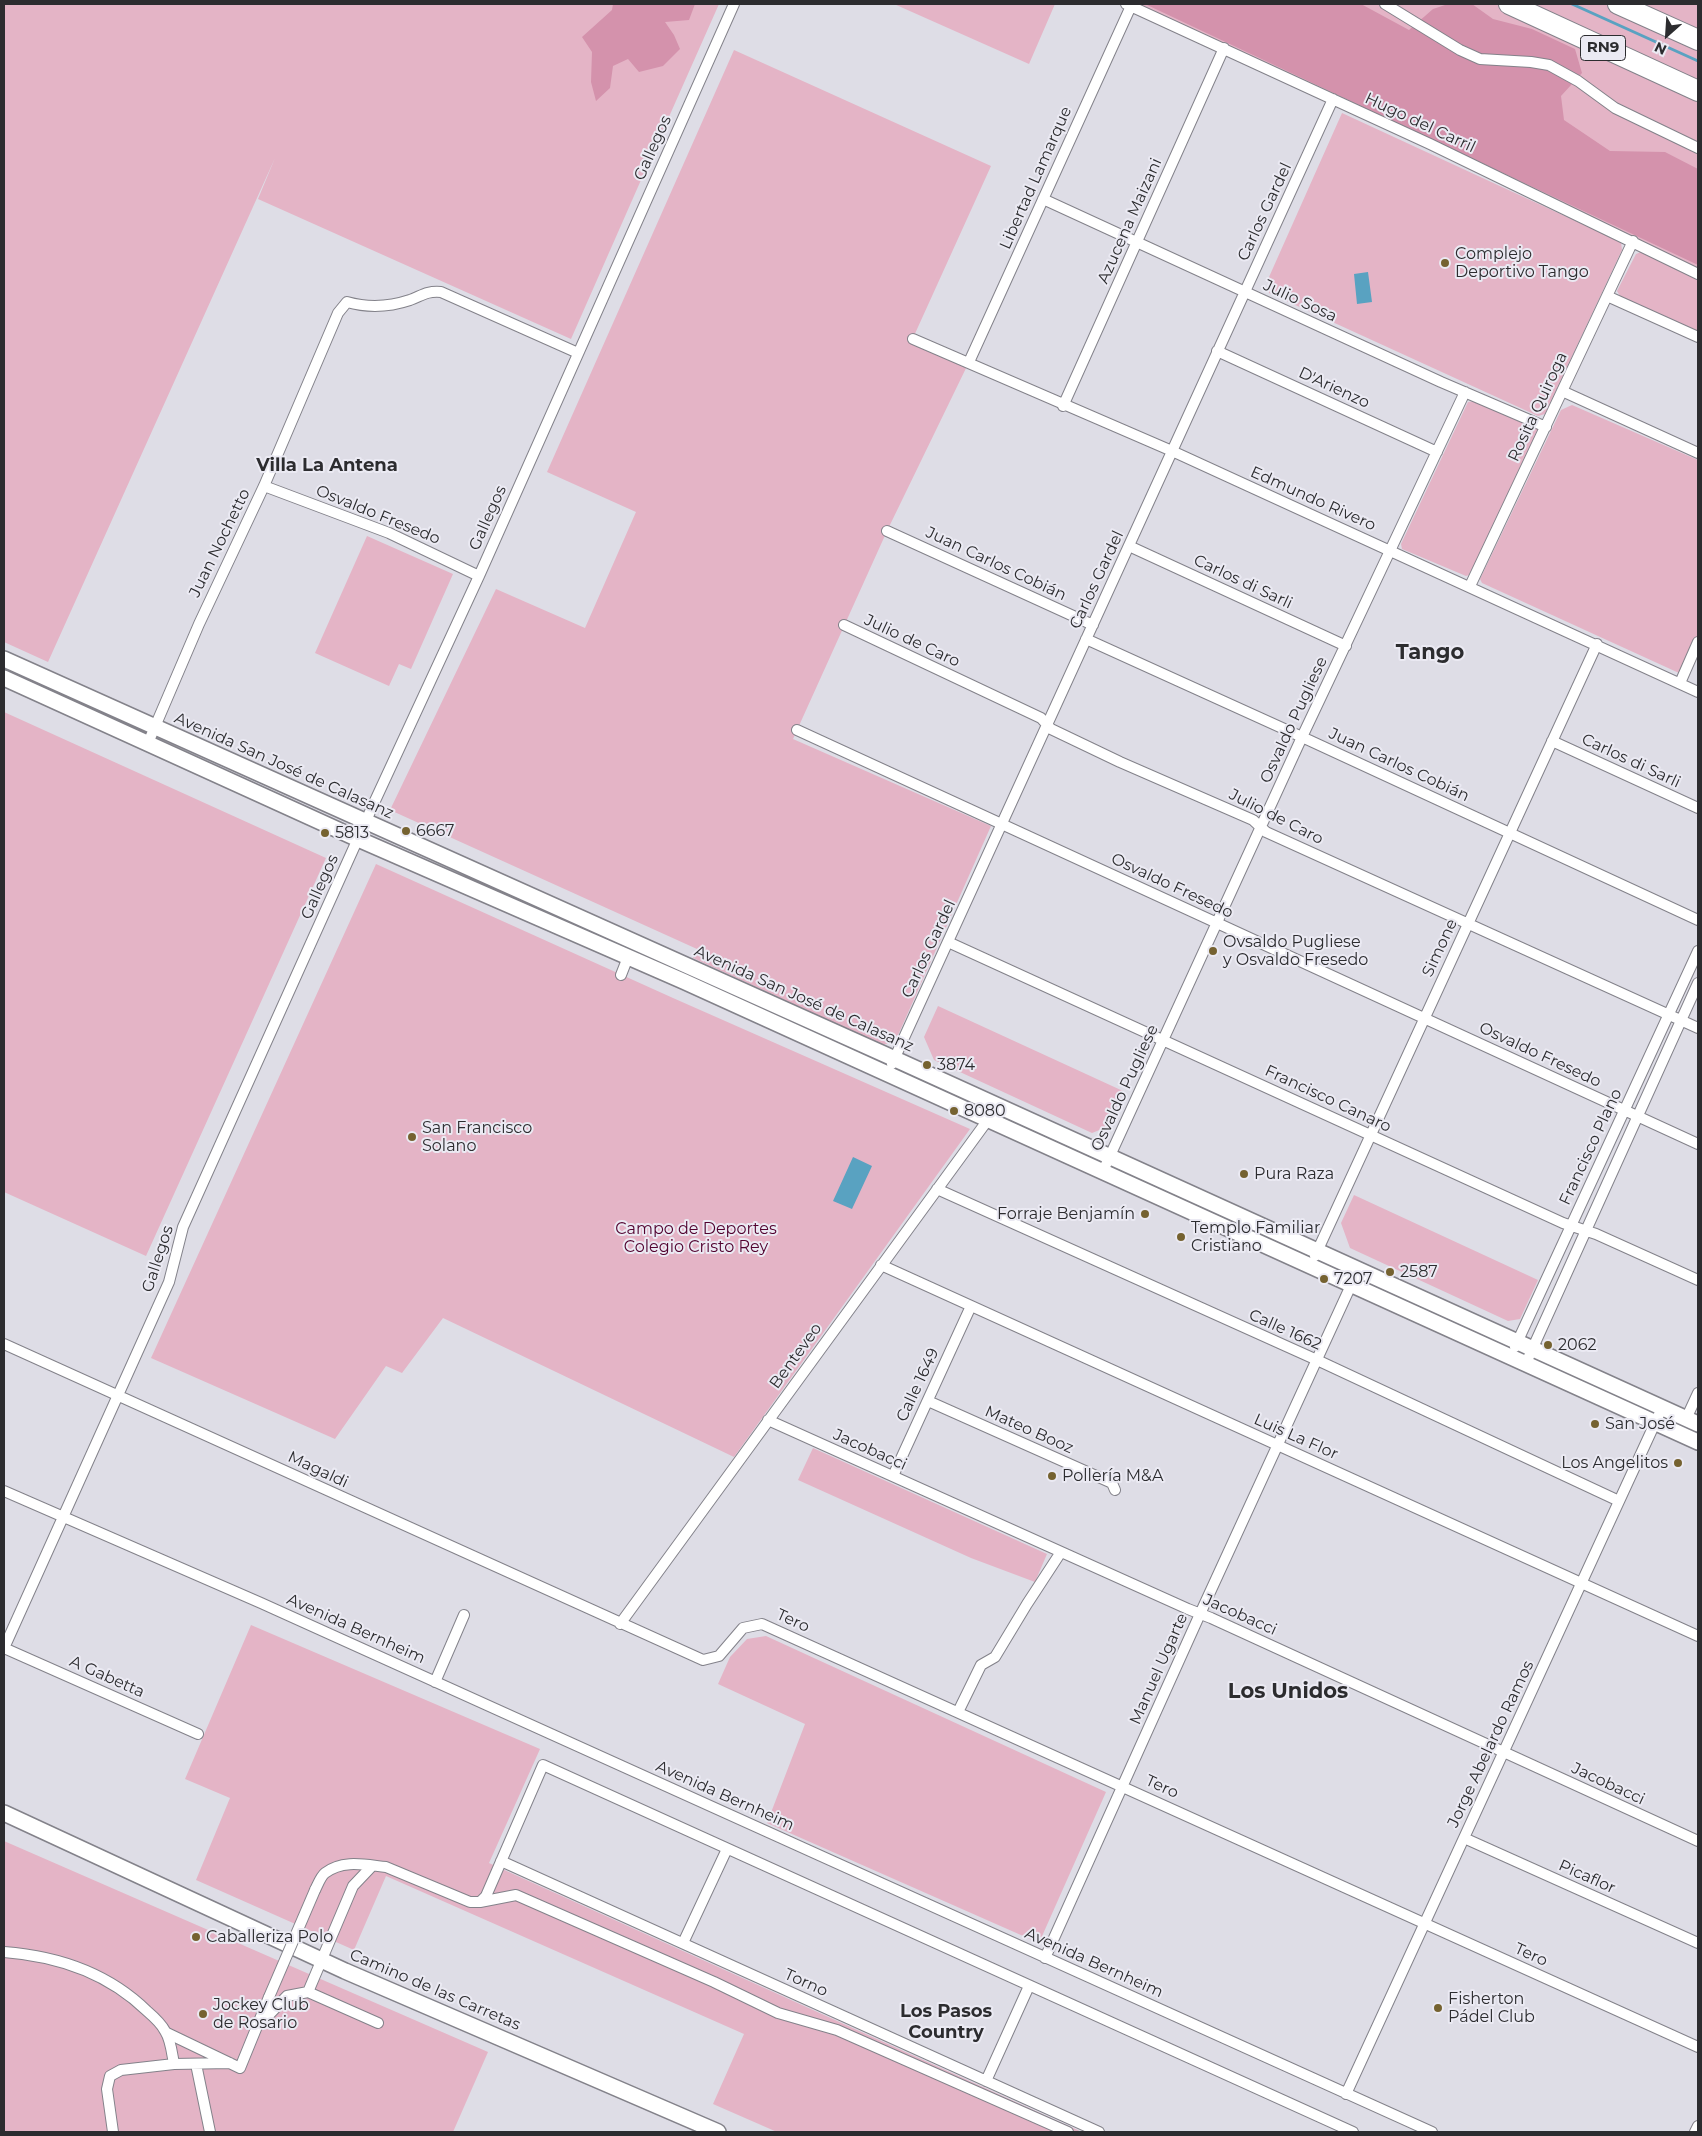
<!DOCTYPE html>
<html>
<head>
<meta charset="utf-8">
<style>
	body { margin:0 }
	#map { position:relative; width:1702px; height:2136px; overflow:hidden; background:#dedde6; font-family:Montserrat,sans-serif }
	canvas { display:block }
	.frame { position:absolute; inset:0; border:5px solid #2c2c2f; pointer-events:none }
	.north { position:absolute; left:1642px; top:10px; width:50px; height:50px; -webkit-text-stroke:4px #ebeaf3; paint-order:stroke; rotate:206deg; font-size:14px; font-weight:700; line-height:20px; text-align:center; color:#2c2c2f }
	.north::after { content:''; display:block; margin:auto; width:18px; height:22px; background:#2c2c2f; clip-path:polygon(50% 0,100% 100%,50% 72%,0 100%) }
</style>
</head>
<body>
<div id="map">
<canvas width="1702" height="2136"></canvas>
<div class="frame"></div>
<div class="north">N</div>
</div>
<script>
const ctx = document.querySelector('canvas').getContext('2d');
ctx.lineJoin = 'round';
function fillPath(path, color) { ctx.fillStyle = color; ctx.fill(path, 'evenodd'); }
function trace(path, color, width, dash) { ctx.strokeStyle = color; ctx.lineWidth = width; ctx.lineCap = dash ? 'butt' : 'round'; ctx.setLineDash(dash || []); ctx.stroke(path); }
function label(font, color, halo, rows, align = 'center') {
  ctx.font = font + ' Montserrat,sans-serif'; ctx.lineWidth = 4; ctx.setLineDash([]); ctx.textBaseline = 'middle'; ctx.strokeStyle = halo; ctx.fillStyle = color; for (const [text, x, y, turn = 0] of rows) {
    ctx.save(); ctx.translate(x, y); ctx.rotate((+turn || 0) * Math.PI / 180); ctx.textAlign = isNaN(turn) ? turn : align; if (halo) ctx.strokeText(text, 0, 0); ctx.fillText(text, 0, 0); ctx.restore();
  }
}
fillPath(new Path2D(`
	M 4,4 L 719,4 L 660,137 L 655,136 L 649,150 L 652,155 L 571,339 L 258,199 L 275,158 L 48,662 L 4,642 Z
	M 894,4 L 1055,4 L 1029,64 Z
	M 1126,4 L 1698,4 L 1698,274 Z
	M 734,50 L 991,166 L 913,338 L 969,362 L 887,531 L 793,739 L 991,826 L 899,1033 C 894,1042 892,1045 881,1044 L 693,958 L 697,949 L 390,810 L 496,589 L 585,628 L 636,512 L 547,472 Z
	M 1342,113 L 1621,242 L 1622,250 L 1545,414 L 1538,416 L 1269,293 L 1269,277 Z
	M 1643,251 L 1698,280 L 1698,332 L 1620,296 L 1617,291 L 1636,254 Z
	M 1475,401 L 1538,429 L 1539,434 L 1469,575 L 1466,576 L 1402,549 L 1401,544 L 1468,402 Z
	M 1572,405 L 1698,460 L 1698,634 L 1684,666 L 1679,673 L 1482,583 L 1480,579 L 1561,410 Z
	M 367,536 L 453,574 L 411,669 L 399,664 L 389,686 L 315,653 Z
	M 4,712 L 326,858 L 146,1256 L 4,1192 Z
	M 376,864 L 673,998 L 970,1129 L 734,1457 L 443,1318 L 402,1373 L 386,1366 L 335,1439 L 151,1358 Z
	M 938,1006 L 1123,1091 L 1107,1127 L 1092,1133 L 934,1060 L 924,1037 Z
	M 1354,1195 L 1538,1280 L 1520,1319 L 1508,1321 L 1350,1248 L 1341,1223 Z
	M 813,1448 L 1047,1554 L 1035,1582 L 971,1558 L 798,1480 Z
	M 251,1625 L 540,1749 L 489,1863 L 1082,2132 L 777,2132 L 713,2104 L 744,2034 L 386,1876 L 354,1950 L 196,1880 L 230,1798 L 185,1779 Z
	M 766,1636 L 1106,1792 L 1039,1943 L 767,1823 L 805,1724 L 718,1684 L 730,1657 L 747,1639 Z
	M 4,1841 L 488,2052 L 453,2132 L 4,2132 Z`), '#e4b4c6');
fillPath(new Path2D(`
	M 613,4 L 695,4 L 689,20 L 665,22 L 674,35 L 680,49 L 663,66 L 639,72 L 628,59 L 613,66 L 610,88 L 596,101 L 591,82 L 592,52 L 582,37 L 612,10 Z
	M 1145,4 L 1361,4 L 1409,30 L 1433,9 L 1448,4 L 1472,4 L 1493,19 L 1532,29 L 1575,49 L 1582,73 L 1561,96 L 1564,120 L 1610,151 L 1665,152 L 1698,169 L 1698,265 Z`), '#d492ac');
fillPath(new Path2D(`
	M 1368,272 L 1372,302 L 1357,304 L 1354,274 Z
	M 853,1157 L 872,1166 L 852,1209 L 833,1201 Z`), '#59a2c1');
trace(new Path2D(`
	M 1572,4 L 1698,61`), '#59a2c1', 3);
const street = new Path2D(`
	M 1126,4 L 1430,144 L 1698,274
	M 1385,4 L 1460,50 L 1480,59 L 1531,62 L 1549,65 L 1578,81 L 1615,108 L 1698,148
	M 1043,199 L 1441,382 L 1546,427
	M 1607,296 L 1698,337
	M 913,339 L 1172,451 L 1698,692
	M 1217,351 L 1437,452
	M 969,362 L 1131,6
	M 1562,391 L 1698,453
	M 1063,406 L 1224,48
	M 264,486 L 389,533 L 479,576
	M 887,531 L 1093,625
	M 1129,546 L 1346,646
	M 1470,586 L 1633,241
	M 844,625 L 1041,718 L 1051,729 L 1120,762 L 1253,820 L 1266,832 L 1698,1028
	M 1086,639 L 1302,737 L 1698,920
	M 1680,683 L 1698,642
	M 797,730 L 1698,1144
	M 1552,741 L 1698,808
	M 148,743 L 199,624 L 264,486 L 338,313 L 347,302 C 368,308 389,307 410,300 C 423,295 426,291 441,292 L 578,353
	M 948,942 L 1563,1223 L 1596,1234 L 1698,1280
	M 621,975 L 628,957
	M 892,1064 L 1333,99
	M 1103,1171 L 1302,737 L 1465,392
	M 937,1189 L 1317,1360 L 1619,1501
	M 1315,1256 L 1597,644
	M 881,1265 L 1698,1636
	M 4,1344 L 703,1660 L 719,1656 L 743,1628 L 762,1624 L 1698,2047
	M 1515,1347 L 1698,951
	M 1526,1363 L 1698,983
	M 928,1401 L 1112,1483 L 1115,1490
	M 1686,1419 L 1698,1393
	M 768,1420 L 1188,1609 L 1211,1618 L 1698,1841
	M 893,1476 L 971,1306
	M 4,1491 L 261,1603 L 1432,2132
	M 620,1624 L 998,1106
	M 4,1648 L 169,1282 L 183,1227 L 374,803 L 479,576 L 734,4
	M 4,1648 L 198,1734
	M 435,1682 L 464,1615
	M 958,1712 L 981,1665 L 995,1657 L 1027,1604 L 1061,1552
	M 1464,1838 L 1698,1943
	M 501,1861 L 1099,2132
	M 315,1890 C 318,1884 321,1876 325,1873 C 343,1859 366,1865 386,1867 L 470,1902 L 480,1902 L 486,1896 L 543,1765 L 1353,2132
	M 480,1902 L 516,1895 L 714,1982 L 778,2013 L 837,2030 L 1068,2132
	M 683,1943 L 727,1849
	M 4,1952 C 57,1956 108,1973 147,2011 C 154,2017 161,2023 165,2031 C 171,2040 172,2054 174,2064
	M 1045,1958 L 1200,1614 L 1358,1270
	M 308,1992 L 353,1886 L 372,1866
	M 260,2024 L 287,1996 L 308,1992 L 378,2023
	M 167,2033 L 240,2068 L 269,1997
	M 196,2064 L 210,2132
	M 986,2081 L 1029,1986
	M 1346,2094 L 1662,1408
	M 113,2132 L 107,2089 L 110,2076 L 121,2070 L 174,2064 L 230,2063
	M 1695,2132 L 1698,2126`);
const secondary = new Path2D(`
	M 4,659 L 895,1059 L 1698,1424
	M 4,678 L 358,839 L 683,981 L 1698,1442
	M 4,1813 L 345,1971 L 718,2132`);
const highway = new Path2D(`
	M 1509,4 L 1698,91
	M 1618,4 L 1698,40`);
trace(street, '#83828a', 12);
trace(secondary, '#83828a', 18);
trace(highway, '#83828a', 22);
trace(street, '#fff', 10);
trace(secondary, '#fff', 15);
trace(highway, '#fff', 20);
const streetBridge = new Path2D(`
	M 269,1997 L 315,1890`);
trace(streetBridge, '#83828a', 12, []);
trace(streetBridge, '#fff', 10);
for (const [x, y, r, color] of [
	[1445,263,5,"#756230"],
	[406,831,5,"#756230"],
	[325,833,5,"#756230"],
	[1213,951,5,"#756230"],
	[927,1065,5,"#756230"],
	[954,1111,5,"#756230"],
	[412,1137,5,"#756230"],
	[1244,1174,5,"#756230"],
	[1145,1214,5,"#756230"],
	[1181,1237,5,"#756230"],
	[1390,1272,5,"#756230"],
	[1324,1279,5,"#756230"],
	[1548,1345,5,"#756230"],
	[1595,1424,5,"#756230"],
	[1678,1463,5,"#756230"],
	[1052,1476,5,"#756230"],
	[196,1937,5,"#756230"],
	[1438,2008,5,"#756230"],
	[203,2014,5,"#756230"]
]) { const dot = new Path2D(); dot.arc(x, y, r, 0, 2 * Math.PI); ctx.fillStyle = color; ctx.fill(dot); trace(dot, '#ebeaf3', 2); }
for (const [x, y, w] of [
	[1603,48,45]
]) { const box = new Path2D(); box.roundRect(x - w / 2, y - 12.5, w, 25, 4); ctx.fillStyle = '#ebeaf3'; ctx.fill(box); trace(box, '#2c2c2f', 1); }
label('bold 15px', '#2c2c2f', null, [
	["RN9",1603,48]
]);
label('16px', '#2c2c2f', '#ebeaf3', [
	["Hugo del Carril",1420,123,25],
	["Gallegos",653,148,-66],
	["Libertad Lamarque",1036,178,-66],
	["Carlos Gardel",1265,212,-65],
	["Azucena Maizani",1130,221,-66],
	["Julio Sosa",1300,301,25],
	["D'Arienzo",1334,388,25],
	["Rosita Quiroga",1538,407,-65],
	["Edmundo Rivero",1313,499,24],
	["Osvaldo Fresedo",378,515,22],
	["Gallegos",488,518,-66],
	["Juan Nochetto",220,543,-64],
	["Juan Carlos Cobián",996,564,25],
	["Carlos Gardel",1097,580,-65],
	["Carlos di Sarli",1243,582,25],
	["Julio de Caro",912,641,25],
	["Osvaldo Pugliese",1294,720,-65],
	["Carlos di Sarli",1631,761,25],
	["Juan Carlos Cobián",1399,765,25],
	["Avenida San José de Calasanz",284,766,24],
	["Julio de Caro",1276,817,27],
	["Osvaldo Fresedo",1172,886,25],
	["Gallegos",320,887,-66],
	["Simone",1440,948,-65],
	["Carlos Gardel",929,949,-65],
	["Avenida San José de Calasanz",804,999,24],
	["Osvaldo Fresedo",1540,1055,25],
	["Osvaldo Pugliese",1125,1088,-65],
	["Francisco Canaro",1328,1099,25],
	["Francisco Plano",1591,1147,-65],
	["Gallegos",158,1259,-72],
	["Calle 1662",1285,1330,24],
	["Benteveo",796,1356,-54],
	["Calle 1649",918,1385,-65],
	["Mateo Booz",1029,1430,24],
	["Luis La Flor",1296,1437,24],
	["Jacobacci",870,1450,24],
	["Magaldi",318,1470,25],
	["Jacobacci",1240,1615,24],
	["Tero",793,1621,24],
	["Avenida Bernheim",356,1629,24],
	["Manuel Ugarte",1159,1669,-66],
	["A Gabetta",107,1677,24],
	["Jorge Abelardo Ramos",1491,1744,-65],
	["Jacobacci",1608,1784,25],
	["Tero",1162,1787,24],
	["Avenida Bernheim",725,1796,24],
	["Picaflor",1587,1877,24],
	["Tero",1531,1955,24],
	["Avenida Bernheim",1094,1963,24],
	["Torno",806,1983,24],
	["Camino de las Carretas",435,1990,23]
]);
label('16px', '#2c2c2f', '#ebeaf3', [
	["Complejo",1455,254],
	["Deportivo Tango",1455,272],
	["6667",416,831],
	["5813",335,833],
	["Ovsaldo Pugliese",1223,942],
	["y Osvaldo Fresedo",1223,960],
	["3874",937,1065],
	["8080",964,1111],
	["San Francisco",422,1128],
	["Solano",422,1146],
	["Pura Raza",1254,1174],
	["Forraje Benjamín",1135,1214,"right"],
	["Templo Familiar",1191,1228],
	["Cristiano",1191,1246],
	["2587",1400,1272],
	["7207",1334,1279],
	["2062",1558,1345],
	["San José",1605,1424],
	["Los Angelitos",1668,1463,"right"],
	["Pollería M&A",1062,1476],
	["Caballeriza Polo",206,1937],
	["Fisherton",1448,1999],
	["Pádel Club",1448,2017],
	["Jockey Club",213,2005],
	["de Rosario",213,2023]
], 'left');
label('16px', '#51012e', '#ebeaf3', [
	["Campo de Deportes",696,1229],
	["Colegio Cristo Rey",696,1247]
]);
label('bold 18px', '#2c2c2f', '#ebeaf3', [
	["Villa La Antena",327,466],
	["Los Pasos",946,2012],
	["Country",946,2033]
]);
label('bold 21px', '#2c2c2f', '#ebeaf3', [
	["Tango",1430,653],
	["Los Unidos",1288,1692]
]);
</script>
</body>
</html>
